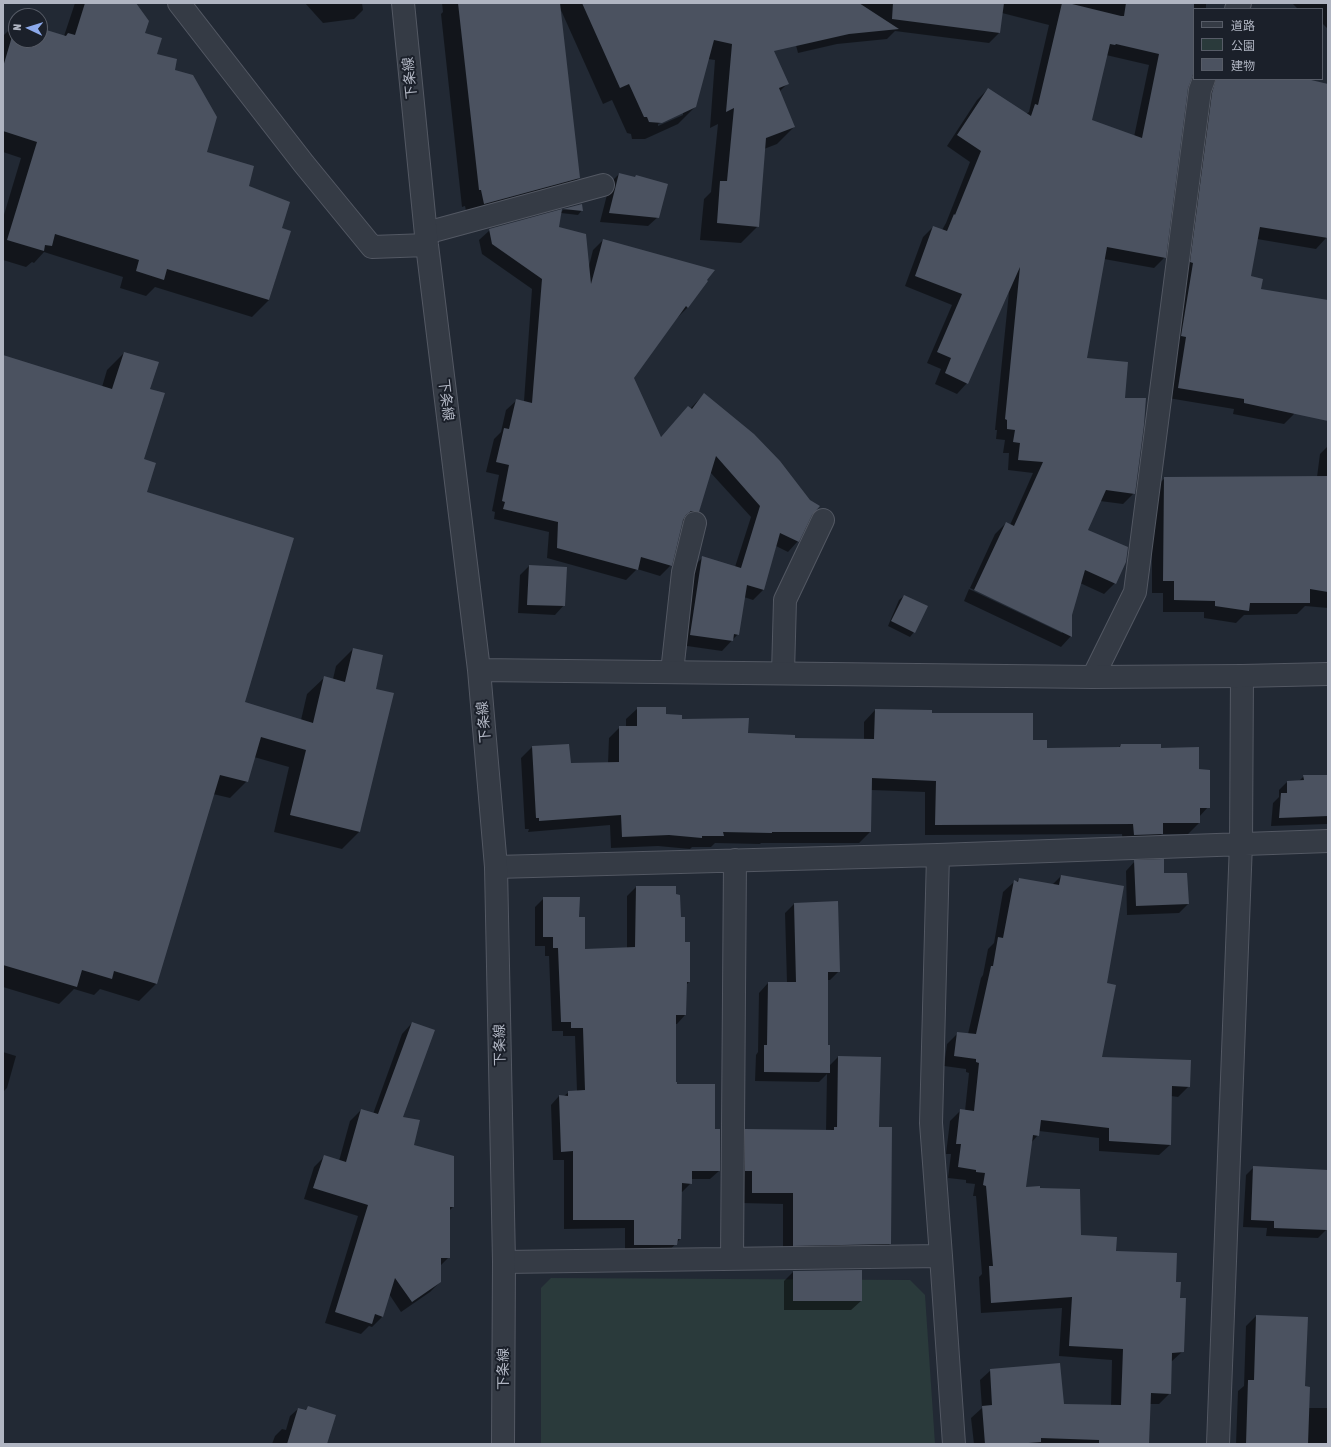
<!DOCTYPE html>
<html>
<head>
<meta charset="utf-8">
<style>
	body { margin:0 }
	#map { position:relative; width:1331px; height:1447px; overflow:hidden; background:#222934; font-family:"Asap Condensed","Noto Sans JP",sans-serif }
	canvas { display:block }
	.frame { position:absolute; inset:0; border:4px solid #b0b5c2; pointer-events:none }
	.legend { position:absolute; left:1193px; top:8px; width:130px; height:72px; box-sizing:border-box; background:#1b202a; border:1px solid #575c67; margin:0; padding:5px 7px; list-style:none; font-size:12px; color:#b0b5c2 }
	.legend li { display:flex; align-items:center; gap:8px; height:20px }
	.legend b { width:20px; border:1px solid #575c67 }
	.north { position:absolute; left:8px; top:8px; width:40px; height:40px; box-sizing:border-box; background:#1b202a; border:1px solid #575c67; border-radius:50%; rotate:274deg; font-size:11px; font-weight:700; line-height:16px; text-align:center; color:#b0b5c2 }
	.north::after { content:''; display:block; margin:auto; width:14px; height:18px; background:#8ca9eb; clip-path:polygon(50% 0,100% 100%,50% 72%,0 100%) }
</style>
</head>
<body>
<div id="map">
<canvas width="1331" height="1447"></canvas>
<div class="frame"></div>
<ul class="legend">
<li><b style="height:5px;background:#353b45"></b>道路</li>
<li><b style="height:11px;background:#2a3a3b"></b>公園</li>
<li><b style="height:11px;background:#4b5260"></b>建物</li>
</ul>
<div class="north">N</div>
</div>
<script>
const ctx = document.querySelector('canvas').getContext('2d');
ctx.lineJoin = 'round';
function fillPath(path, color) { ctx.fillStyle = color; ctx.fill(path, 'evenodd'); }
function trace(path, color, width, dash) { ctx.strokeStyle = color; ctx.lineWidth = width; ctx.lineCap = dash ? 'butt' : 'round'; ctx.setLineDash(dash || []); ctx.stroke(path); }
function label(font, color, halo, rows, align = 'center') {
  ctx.font = font + ' "Asap Condensed","Noto Sans JP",sans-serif'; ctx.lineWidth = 4; ctx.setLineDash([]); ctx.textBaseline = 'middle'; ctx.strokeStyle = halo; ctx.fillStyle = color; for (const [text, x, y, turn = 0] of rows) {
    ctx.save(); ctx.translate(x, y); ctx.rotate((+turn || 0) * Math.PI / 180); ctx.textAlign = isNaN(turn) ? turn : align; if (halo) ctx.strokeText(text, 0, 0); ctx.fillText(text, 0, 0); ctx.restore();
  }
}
fillPath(new Path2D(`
	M 551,1278 L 910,1280 L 925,1295 L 935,1444 L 541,1444 L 541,1288 Z`), '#2a3a3b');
fillPath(new Path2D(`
	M 75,3 L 135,3 L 144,34 L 156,55 L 174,70 L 206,153 L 247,186 L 281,229 L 290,232 L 269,300 L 252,317 L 155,287 L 146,296 L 120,288 L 123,277 L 44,252 L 34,263 L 32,262 L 26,267 L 3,260 L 3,218 L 21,158 L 3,152 L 3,36 L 16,23 L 16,40 L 40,40 L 40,29 L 64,36 Z
	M 305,3 L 362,3 L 363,10 L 354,19 L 323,23 Z
	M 442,3 L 751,3 L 788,83 L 780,91 L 794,127 L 777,144 L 764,149 L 758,226 L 741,243 L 700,240 L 704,199 L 711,192 L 718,124 L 710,128 L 715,60 L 708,59 L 695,107 L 678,124 L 645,139 L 632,139 L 631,134 L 627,133 L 612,100 L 603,104 L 560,8 L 579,178 L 562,195 L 468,220 L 465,206 L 462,207 L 441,14 L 443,12 ZM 683,112 L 683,115 L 658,126 L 658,124 Z
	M 785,3 L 1206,3 L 1206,9 L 1194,9 L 1194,77 L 1190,77 L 1187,88 L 1165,257 L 1154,268 L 1104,259 L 1086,359 L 1123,399 L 1134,493 L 1123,504 L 1100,501 L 1087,531 L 1115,583 L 1104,594 L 1080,583 L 1071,615 L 1071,636 L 1061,647 L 964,601 L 969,589 L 1062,633 L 1062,631 L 970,588 L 995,534 L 1006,523 L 1010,525 L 1033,473 L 1008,470 L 1009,453 L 1003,453 L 1005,440 L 996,439 L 997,430 L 995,430 L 1009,292 L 967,383 L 957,394 L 935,384 L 941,369 L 927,363 L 952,305 L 905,286 L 923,237 L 933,227 L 942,230 L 946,223 L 970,162 L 947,146 L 977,100 L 988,89 L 1026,114 L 1029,112 L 1049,25 L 1002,13 L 999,33 L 989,43 L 895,31 L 887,39 L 837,44 L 798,53 ZM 1106,55 L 1149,65 L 1134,137 L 1091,121 Z
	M 1292,3 L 1328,3 L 1328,29 L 1322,23 L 1322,9 L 1298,9 Z
	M 1199,79 L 1303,79 L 1328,85 L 1328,231 L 1326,238 L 1316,249 L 1257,239 L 1250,277 L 1260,290 L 1294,414 L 1284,424 L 1233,414 L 1234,409 L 1168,398 Z
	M 619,174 L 658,217 L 648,226 L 600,222 L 610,183 Z
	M 581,205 L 582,210 L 578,215 L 561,213 L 558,228 L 589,266 L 593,250 L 603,240 L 688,307 L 677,318 L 633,378 L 660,438 L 688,407 L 690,409 L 704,394 L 811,514 L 798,541 L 788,552 L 776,546 L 763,590 L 753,600 L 744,597 L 738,634 L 722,651 L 680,645 L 692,568 L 702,558 L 735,567 L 751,517 L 710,472 L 699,511 L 688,521 L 682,521 L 671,565 L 660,576 L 637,569 L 626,580 L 547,558 L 549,532 L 494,519 L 495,512 L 492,511 L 499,475 L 486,472 L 494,439 L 501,432 L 506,410 L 517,400 L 524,401 L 532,289 L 482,254 L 479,240 L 490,230 L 561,212 L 563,210 Z
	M 124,353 L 149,390 L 143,460 L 146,493 L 244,703 L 301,720 L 307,694 L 325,677 L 333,679 L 336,666 L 353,649 L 374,690 L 359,832 L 342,849 L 274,832 L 289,767 L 254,757 L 247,781 L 230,798 L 213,794 L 156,984 L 139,1001 L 100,989 L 94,995 L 74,989 L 59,1004 L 3,987 L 3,357 L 102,387 L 107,370 Z
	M 1328,446 L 1328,608 L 1305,606 L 1297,614 L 1244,615 L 1236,623 L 1204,618 L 1204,612 L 1163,612 L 1163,593 L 1152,593 L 1152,490 L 1165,478 L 1317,477 L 1320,454 Z
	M 529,566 L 564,605 L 555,615 L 518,613 L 520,575 Z
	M 904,596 L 914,632 L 910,637 L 888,626 L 899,600 Z
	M 638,708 L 681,720 L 747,734 L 794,739 L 864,740 L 864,722 L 875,710 L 931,714 L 1032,741 L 1046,749 L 1118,748 L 1121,745 L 1160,749 L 1198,770 L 1208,807 L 1199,817 L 1199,823 L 1188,834 L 1162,834 L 1151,845 L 1123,846 L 1122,834 L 925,835 L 925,792 L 871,790 L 870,832 L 859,843 L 761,843 L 760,844 L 715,843 L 711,847 L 692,847 L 690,849 L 658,846 L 611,848 L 610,825 L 528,832 L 529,829 L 525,829 L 521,758 L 532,747 L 570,764 L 608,763 L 609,738 L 620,727 L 626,727 L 626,719 Z
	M 1304,776 L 1328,776 L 1328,827 L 1327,824 L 1271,826 L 1273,803 L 1279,797 L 1279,790 L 1287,782 L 1298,782 Z
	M 1135,861 L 1163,875 L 1188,904 L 1179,913 L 1127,915 L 1126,871 Z
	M 1061,876 L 1106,984 L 1101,1058 L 1189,1086 L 1178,1097 L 1171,1096 L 1170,1145 L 1159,1155 L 1099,1151 L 1099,1138 L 1039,1131 L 1038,1135 L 1031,1143 L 1025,1189 L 1080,1236 L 1115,1252 L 1175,1283 L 1179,1298 L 1183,1351 L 1171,1362 L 1170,1393 L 1159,1404 L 1150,1404 L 1148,1444 L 974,1444 L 971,1418 L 982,1408 L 980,1380 L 991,1370 L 1063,1405 L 1111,1406 L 1112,1360 L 1059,1356 L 1062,1308 L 981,1313 L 979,1277 L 982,1274 L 976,1196 L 973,1196 L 975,1184 L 966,1183 L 966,1180 L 948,1178 L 951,1154 L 946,1154 L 950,1121 L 961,1110 L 965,1111 L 969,1073 L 966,1072 L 966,1069 L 944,1066 L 947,1044 L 958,1033 L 968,1034 L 981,978 L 983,975 L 988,949 L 994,943 L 1003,892 L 1014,882 L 1016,882 L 1019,879 L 1052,885 Z
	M 636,887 L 680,918 L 689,982 L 686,985 L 685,1015 L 677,1024 L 675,1024 L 675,1083 L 714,1130 L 719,1171 L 710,1179 L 691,1179 L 691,1183 L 682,1192 L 681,1192 L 680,1239 L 667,1253 L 625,1253 L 625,1228 L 564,1229 L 564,1160 L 553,1160 L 551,1105 L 559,1096 L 564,1096 L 569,1092 L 577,1091 L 575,1036 L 563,1036 L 563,1031 L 552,1031 L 549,956 L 545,956 L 545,946 L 535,946 L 535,907 L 544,898 L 578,918 L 584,950 L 627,948 L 627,896 Z
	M 794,904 L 839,971 L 830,980 L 827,980 L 827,1046 L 829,1066 L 838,1057 L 878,1128 L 890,1244 L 879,1255 L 783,1256 L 783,1204 L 741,1203 L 735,1141 L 746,1130 L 826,1131 L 827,1074 L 819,1082 L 755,1081 L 756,1055 L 758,1052 L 759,993 L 768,983 L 787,983 L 785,913 Z
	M 412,1023 L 402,1118 L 413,1145 L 453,1207 L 449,1211 L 449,1257 L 440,1266 L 440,1282 L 430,1292 L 401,1312 L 389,1294 L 383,1316 L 372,1327 L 369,1326 L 361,1334 L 325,1323 L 358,1216 L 304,1199 L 314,1167 L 325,1156 L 339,1161 L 350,1121 L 361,1110 L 373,1114 L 402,1034 Z
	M 3,1052 L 16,1056 L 7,1088 L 3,1092 Z
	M 1254,1167 L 1328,1171 L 1328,1226 L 1326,1230 L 1318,1238 L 1266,1236 L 1267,1228 L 1243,1227 L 1246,1175 Z
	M 793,1272 L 861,1301 L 851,1310 L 784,1310 L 784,1281 Z
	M 1256,1316 L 1304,1387 L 1308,1408 L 1328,1408 L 1328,1444 L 1236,1444 L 1238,1391 L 1244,1386 L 1246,1326 Z
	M 308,1407 L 326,1444 L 272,1444 L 275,1436 L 282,1429 L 286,1430 L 290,1416 L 298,1409 L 304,1411 Z`), '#0007');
fillPath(new Path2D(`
	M 85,3 L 136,3 L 149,21 L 145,33 L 162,38 L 157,54 L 177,59 L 175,70 L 193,75 L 217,117 L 207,152 L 254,166 L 249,186 L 290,202 L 282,228 L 291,231 L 269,300 L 167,269 L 164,280 L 136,271 L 139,260 L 55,234 L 52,246 L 45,245 L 44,251 L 7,240 L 37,142 L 3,131 L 3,67 L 16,23 L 16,40 L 40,40 L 40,28 L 66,36 L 68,33 L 75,35 Z
	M 458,3 L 560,3 L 580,178 L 484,204 L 481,190 L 479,190 Z
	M 582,3 L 859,3 L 899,29 L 849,34 L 774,51 L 789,84 L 779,88 L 795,127 L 766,138 L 759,227 L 717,223 L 720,181 L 727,181 L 734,108 L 726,112 L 732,44 L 714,40 L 696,107 L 662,123 L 649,122 L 647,117 L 644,117 L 629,84 L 620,88 Z
	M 893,3 L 1004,3 L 1000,33 L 892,19 Z
	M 1062,3 L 1068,3 L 1121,16 L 1124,16 L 1126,3 L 1194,3 L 1194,72 L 1188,88 L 1166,258 L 1107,247 L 1087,358 L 1128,362 L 1125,398 L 1146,398 L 1144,425 L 1135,494 L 1106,490 L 1088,530 L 1128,547 L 1126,562 L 1116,584 L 1085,570 L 1072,615 L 1072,637 L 974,590 L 1006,522 L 1014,526 L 1043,462 L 1018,460 L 1020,443 L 1013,442 L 1015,430 L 1007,429 L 1007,420 L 1005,419 L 1020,267 L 968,384 L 945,373 L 951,358 L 937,352 L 962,294 L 915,276 L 933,226 L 947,231 L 954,214 L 955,215 L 981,151 L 957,135 L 988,88 L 1031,116 L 1035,104 L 1038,105 ZM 1110,44 L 1115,45 L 1116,44 L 1159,54 L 1142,138 L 1092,120 Z
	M 1216,79 L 1307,79 L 1328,84 L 1328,238 L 1260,227 L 1251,276 L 1263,279 L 1261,289 L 1328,300 L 1328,421 L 1244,403 L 1244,399 L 1178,388 L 1186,337 L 1181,336 L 1193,263 L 1190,262 L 1212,93 Z
	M 619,173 L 635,177 L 636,175 L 668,184 L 659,218 L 609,213 Z
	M 582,204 L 583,211 L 563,209 Z
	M 562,209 L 559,227 L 586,234 L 591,284 L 603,239 L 715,270 L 707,280 L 708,281 L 688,308 L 686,306 L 634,378 L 661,437 L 688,406 L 692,409 L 704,393 L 754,434 L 780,461 L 810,500 L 820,506 L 812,515 L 799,542 L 780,533 L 764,590 L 747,585 L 739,635 L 734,634 L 733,641 L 690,635 L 702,556 L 741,568 L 760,506 L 716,456 L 699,512 L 691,511 L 686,515 L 683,520 L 672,566 L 641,557 L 638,570 L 557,548 L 558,522 L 503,509 L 505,502 L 502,501 L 509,465 L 496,462 L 504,428 L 509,429 L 516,399 L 532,403 L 542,279 L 492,244 L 489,229 Z
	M 124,352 L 159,362 L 150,389 L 165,393 L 144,459 L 156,463 L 147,492 L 294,538 L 245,702 L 313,723 L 324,676 L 345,682 L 353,648 L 383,655 L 376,689 L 394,693 L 360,832 L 290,815 L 306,750 L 261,737 L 248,782 L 220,775 L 157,984 L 114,971 L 112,979 L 82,970 L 77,987 L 3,965 L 3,355 L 112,389 Z
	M 1328,476 L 1328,592 L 1310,589 L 1310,603 L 1250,603 L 1249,611 L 1215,606 L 1215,601 L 1174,600 L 1174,581 L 1163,581 L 1164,477 Z
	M 529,565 L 567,567 L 565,606 L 527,605 Z
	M 904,595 L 928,606 L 915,633 L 891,621 Z
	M 637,707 L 666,707 L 666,714 L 682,715 L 682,719 L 749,718 L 748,733 L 795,735 L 795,738 L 874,739 L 875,709 L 932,710 L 932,713 L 1033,713 L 1033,740 L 1047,740 L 1047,748 L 1120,747 L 1121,744 L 1161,744 L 1161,748 L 1199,747 L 1199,769 L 1210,770 L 1210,808 L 1200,808 L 1200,823 L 1163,823 L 1163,834 L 1134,835 L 1133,824 L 935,825 L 936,781 L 872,778 L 871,832 L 772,832 L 772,833 L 723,832 L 724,836 L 702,836 L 702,838 L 669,835 L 622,837 L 621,815 L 539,821 L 539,818 L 536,818 L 532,746 L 569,744 L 571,763 L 619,762 L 619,726 L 637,726 Z
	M 1303,775 L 1328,775 L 1328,816 L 1279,818 L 1281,793 L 1287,793 L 1287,781 L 1304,780 Z
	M 1164,859 L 1164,873 L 1187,873 L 1189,904 L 1136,906 L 1134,860 Z
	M 1061,875 L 1124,886 L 1107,983 L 1116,985 L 1102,1057 L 1191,1060 L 1190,1087 L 1172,1086 L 1171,1145 L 1109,1141 L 1109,1128 L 1041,1120 L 1039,1136 L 1033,1135 L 1026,1187 L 1040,1186 L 1040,1188 L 1080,1189 L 1081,1235 L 1117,1237 L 1116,1251 L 1177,1253 L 1176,1282 L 1181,1282 L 1180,1298 L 1186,1298 L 1184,1352 L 1172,1353 L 1171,1394 L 1151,1393 L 1149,1444 L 1099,1444 L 1099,1440 L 1041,1438 L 1041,1442 L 1016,1444 L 985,1444 L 982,1406 L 992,1405 L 990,1369 L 1060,1363 L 1064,1404 L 1121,1405 L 1123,1349 L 1069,1346 L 1072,1297 L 991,1303 L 989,1266 L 993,1266 L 986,1186 L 983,1185 L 985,1173 L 976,1172 L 976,1170 L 958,1167 L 961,1144 L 956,1144 L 960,1109 L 974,1111 L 979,1063 L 976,1062 L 976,1059 L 954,1056 L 957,1032 L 976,1034 L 991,966 L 993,966 L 998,937 L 1003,938 L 1014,880 L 1018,882 L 1019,878 L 1059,885 Z
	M 636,886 L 676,886 L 676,894 L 680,895 L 681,917 L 685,917 L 685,942 L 690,942 L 690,982 L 687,982 L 686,1015 L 676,1015 L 676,1082 L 677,1082 L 677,1084 L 715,1084 L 715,1129 L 720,1129 L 720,1171 L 692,1171 L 692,1184 L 682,1183 L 681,1239 L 678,1239 L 677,1245 L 634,1245 L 634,1220 L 573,1220 L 573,1151 L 561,1152 L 559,1095 L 568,1096 L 568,1091 L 585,1090 L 583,1028 L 571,1028 L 571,1022 L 561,1022 L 558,948 L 553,948 L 553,937 L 543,937 L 543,897 L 580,897 L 579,917 L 585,917 L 585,949 L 635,947 Z
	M 838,901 L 840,972 L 828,972 L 828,1045 L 830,1045 L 830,1073 L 764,1072 L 764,1045 L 767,1045 L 768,982 L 796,982 L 794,903 Z
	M 412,1022 L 435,1030 L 403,1117 L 420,1120 L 414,1145 L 454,1156 L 454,1207 L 450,1207 L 450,1258 L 441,1258 L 441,1282 L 412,1302 L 395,1278 L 383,1317 L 375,1314 L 372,1324 L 335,1312 L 368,1205 L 313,1188 L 324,1155 L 346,1162 L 361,1109 L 378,1114 Z
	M 838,1056 L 881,1057 L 879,1127 L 892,1127 L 891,1244 L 793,1246 L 793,1193 L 752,1193 L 752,1171 L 745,1171 L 745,1129 L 834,1130 L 834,1127 L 837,1127 Z
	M 1253,1166 L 1328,1170 L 1327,1230 L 1274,1228 L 1274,1221 L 1251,1220 Z
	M 862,1270 L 862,1301 L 793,1301 L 793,1271 Z
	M 1256,1315 L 1308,1317 L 1305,1386 L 1310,1387 L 1308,1444 L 1246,1444 L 1248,1380 L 1254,1380 Z
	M 308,1406 L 336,1415 L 327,1444 L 287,1444 L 298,1408 L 306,1410 Z`), '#4b5260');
const minor = new Path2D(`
	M 1236,9 L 1240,3
	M 426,233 L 603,185
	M 672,672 L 683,572 L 695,523
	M 783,673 L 785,600 L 823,520
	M 1093,677 L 1135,592 L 1200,90 L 1204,79
	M 938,855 L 931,1123 L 941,1256 L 954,1444
	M 496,867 L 938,855 L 1328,841
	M 732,1259 L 735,860
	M 504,1262 L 941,1256
	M 1218,1444 L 1241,843 L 1242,676`);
const tertiary = new Path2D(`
	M 179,3 L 304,164 L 372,247 L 427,245
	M 403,3 L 427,245 L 479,670 L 496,867 L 504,1262 L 503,1444
	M 479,670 L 1093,677 L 1242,676 L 1328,674`);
trace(minor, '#535863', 24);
trace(tertiary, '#535863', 24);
trace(minor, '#353b45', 22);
trace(tertiary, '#353b45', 22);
label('14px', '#b0b5c2', '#1b202a', [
	["下条線",410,78,-96],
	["下条線",446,400,83],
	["下条線",484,722,-95],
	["下条線",500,1045,-91],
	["下条線",504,1369,-90]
]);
</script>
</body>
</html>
